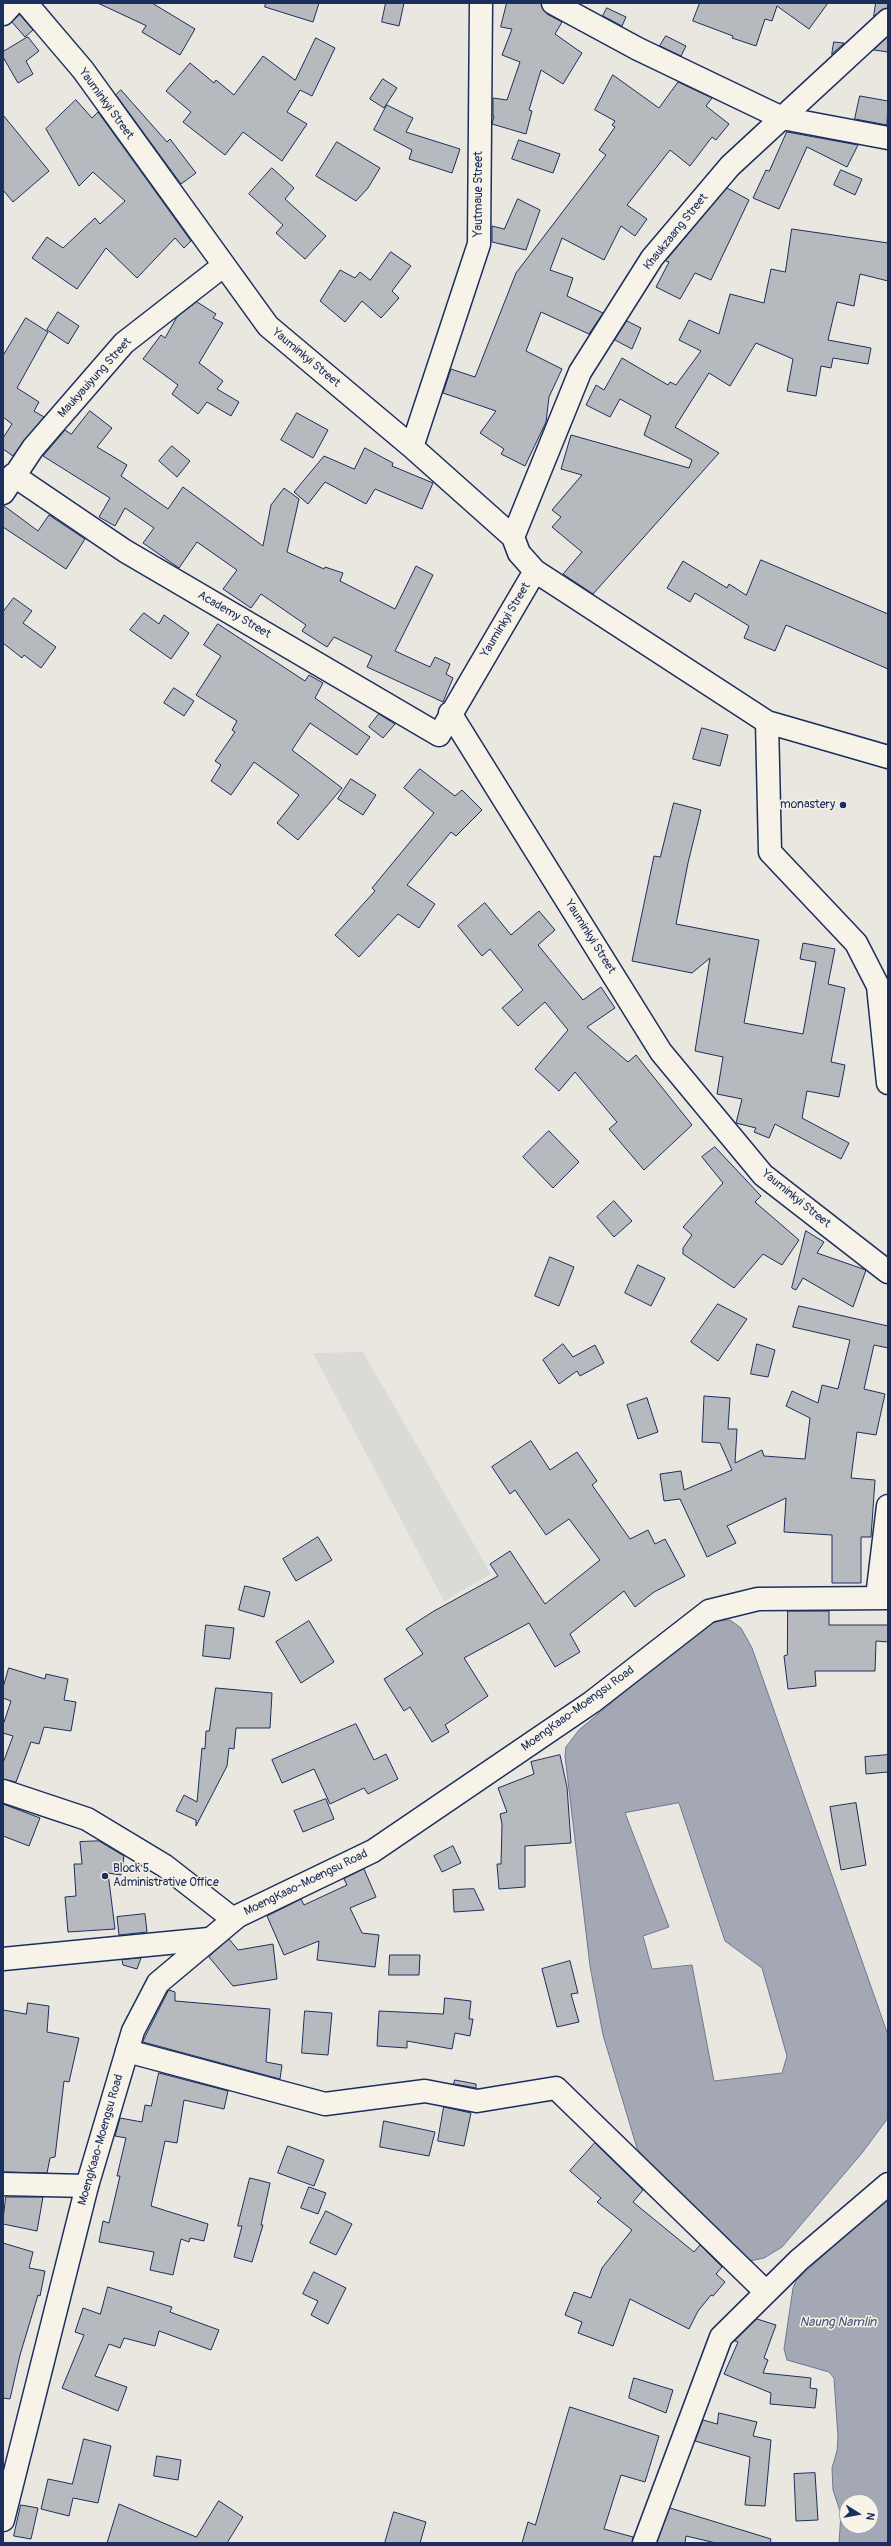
<!DOCTYPE html>
<html>
<head>
<meta charset="utf-8">
<style>
	body { margin:0 }
	#map { position:relative; width:891px; height:2546px; overflow:hidden; background:#eae7e0; font-family:Pangolin,sans-serif }
	canvas { display:block }
	.frame { position:absolute; inset:0; border:4px solid #1b2f5e; pointer-events:none }
	.north { position:absolute; left:839px; top:2494px; width:40px; height:40px; box-sizing:border-box; background:#f7f3e8; border:1px solid #9fa5b1; border-radius:50%; rotate:101deg; font-size:11px; font-weight:700; line-height:16px; text-align:center; color:#1b2f5e }
	.north::after { content:''; display:block; margin:auto; width:14px; height:18px; background:#1b2f5e; clip-path:polygon(50% 0,100% 100%,50% 72%,0 100%) }
</style>
</head>
<body>
<div id="map">
<canvas width="891" height="2546"></canvas>
<div class="frame"></div>
<div class="north">N</div>
</div>
<script>
const ctx = document.querySelector('canvas').getContext('2d');
ctx.lineJoin = 'round';
function fillPath(path, color) { ctx.fillStyle = color; ctx.fill(path, 'evenodd'); }
function trace(path, color, width, dash) { ctx.strokeStyle = color; ctx.lineWidth = width; ctx.lineCap = dash ? 'butt' : 'round'; ctx.setLineDash(dash || []); ctx.stroke(path); }
function label(font, color, halo, rows, align = 'center') {
  ctx.font = font + ' Pangolin,sans-serif'; ctx.lineWidth = 3; ctx.setLineDash([]); ctx.textBaseline = 'middle'; ctx.strokeStyle = halo; ctx.fillStyle = color; for (const [text, x, y, turn = 0] of rows) {
    ctx.save(); ctx.translate(x, y); ctx.rotate((+turn || 0) * Math.PI / 180); ctx.textAlign = isNaN(turn) ? turn : align; if (halo) ctx.strokeText(text, 0, 0); ctx.fillText(text, 0, 0); ctx.restore();
  }
}
fillPath(new Path2D(`
	M 363,1352 L 491,1574 L 444,1601 L 313,1353 Z`), '#dadad6');
const water = new Path2D(`
	M 730,1620 L 741,1628 L 752,1648 L 888,2035 L 888,2118 L 862,2153 L 782,2247 L 764,2258 L 750,2261 L 655,2176 L 637,2148 L 603,2035 L 590,1966 L 565,1756 L 566,1747 L 579,1730 L 703,1626 L 719,1621 ZM 679,1803 L 725,1941 L 762,1968 L 787,2056 L 782,2073 L 714,2081 L 692,1965 L 652,1969 L 643,1936 L 669,1927 L 625,1813 Z
	M 888,2196 L 888,2543 L 839,2543 L 841,2514 L 833,2490 L 832,2468 L 837,2451 L 838,2437 L 834,2378 L 829,2372 L 787,2360 L 784,2349 L 793,2288 L 796,2281 ZM 847,2502 L 871,2502 L 871,2526 L 847,2526 Z`);
fillPath(water, '#a3a8b4');
trace(water, '#6d7892', 1);
const building = new Path2D(`
	M 98,3 L 152,3 L 195,29 L 180,55 L 142,32 L 146,26 Z
	M 266,3 L 319,3 L 313,22 L 265,7 Z
	M 386,3 L 404,3 L 399,26 L 382,22 Z
	M 507,3 L 541,3 L 547,14 L 562,22 L 555,34 L 582,53 L 563,84 L 541,70 L 529,110 L 532,111 L 526,134 L 492,124 L 494,116 L 493,116 L 493,98 L 507,100 L 520,62 L 502,55 L 512,29 L 501,27 Z
	M 700,3 L 828,3 L 809,29 L 777,6 L 772,21 L 765,19 L 756,46 L 732,38 L 733,36 L 693,21 Z
	M 876,3 L 888,3 L 888,8 L 874,16 Z
	M 607,8 L 626,17 L 622,26 L 603,16 Z
	M 20,15 L 33,30 L 25,37 L 12,22 Z
	M 666,36 L 686,46 L 681,56 L 660,46 Z
	M 28,37 L 39,51 L 26,61 L 33,74 L 18,83 L 3,57 L 3,52 Z
	M 888,37 L 888,52 L 874,50 Z
	M 316,38 L 335,48 L 312,96 L 300,90 L 287,112 L 307,124 L 282,161 L 243,132 L 225,155 L 183,122 L 191,112 L 166,91 L 190,63 L 214,83 L 216,80 L 234,95 L 263,56 L 295,80 Z
	M 834,42 L 844,43 L 832,54 Z
	M 613,75 L 659,108 L 678,82 L 712,98 L 706,106 L 729,124 L 716,140 L 712,137 L 690,166 L 670,150 L 627,205 L 647,219 L 635,236 L 621,226 L 604,260 L 562,238 L 550,270 L 573,278 L 567,296 L 603,313 L 589,334 L 541,312 L 526,351 L 562,369 L 549,397 L 546,422 L 525,466 L 501,454 L 504,449 L 480,433 L 496,411 L 443,393 L 451,369 L 475,377 L 516,273 L 606,155 L 599,150 L 615,127 L 612,125 L 615,121 L 595,110 Z
	M 383,79 L 397,88 L 384,108 L 370,99 Z
	M 121,90 L 167,142 L 170,139 L 196,173 L 181,184 L 116,95 Z
	M 860,96 L 888,101 L 887,125 L 855,119 Z
	M 76,100 L 92,118 L 98,112 L 191,241 L 184,248 L 175,238 L 137,278 L 106,248 L 77,289 L 32,258 L 47,237 L 63,248 L 95,218 L 100,224 L 125,201 L 93,172 L 79,186 L 46,129 Z
	M 387,105 L 413,118 L 406,132 L 460,149 L 452,173 L 409,159 L 412,150 L 374,130 Z
	M 3,115 L 49,171 L 13,202 L 3,190 Z
	M 787,132 L 858,145 L 847,167 L 807,147 L 779,209 L 753,198 L 766,170 L 769,171 Z
	M 519,140 L 560,154 L 553,173 L 512,159 Z
	M 337,142 L 380,168 L 368,188 L 356,201 L 316,176 Z
	M 272,168 L 294,188 L 285,199 L 326,236 L 305,259 L 276,233 L 283,225 L 249,194 Z
	M 841,170 L 862,179 L 855,195 L 834,185 Z
	M 727,188 L 749,200 L 711,280 L 695,273 L 680,299 L 656,287 L 669,262 L 666,261 Z
	M 518,199 L 540,210 L 526,250 L 492,242 L 492,226 L 504,229 Z
	M 792,229 L 888,243 L 888,281 L 860,274 L 854,306 L 837,302 L 828,340 L 871,348 L 868,364 L 833,358 L 831,368 L 821,366 L 816,396 L 787,391 L 793,359 L 756,343 L 730,386 L 709,373 L 675,427 L 719,453 L 593,594 L 563,574 L 582,552 L 552,527 L 561,517 L 552,510 L 582,475 L 561,469 L 571,435 L 689,468 L 692,460 L 644,435 L 651,416 L 620,399 L 610,417 L 586,405 L 596,385 L 604,390 L 622,358 L 668,385 L 670,382 L 676,385 L 701,351 L 679,340 L 689,320 L 719,334 L 730,294 L 764,303 L 771,269 L 785,272 Z
	M 391,252 L 411,266 L 392,291 L 399,298 L 381,318 L 362,301 L 345,322 L 320,301 L 340,270 L 355,278 L 360,272 L 370,280 Z
	M 197,302 L 216,314 L 213,318 L 223,323 L 199,363 L 223,381 L 217,389 L 239,402 L 231,416 L 207,402 L 198,414 L 172,394 L 178,385 L 143,359 L 161,335 L 165,338 L 177,317 Z
	M 58,312 L 79,326 L 68,344 L 47,330 Z
	M 26,318 L 48,332 L 17,388 L 39,402 L 34,411 L 44,417 L 13,456 L 3,449 L 3,438 L 12,424 L 3,417 L 3,356 Z
	M 627,321 L 641,328 L 632,349 L 615,340 Z
	M 90,411 L 112,428 L 97,447 L 127,465 L 121,476 L 168,509 L 183,487 L 263,546 L 271,505 L 284,488 L 299,499 L 287,552 L 324,569 L 325,567 L 343,573 L 340,581 L 395,609 L 416,566 L 433,575 L 395,651 L 430,667 L 435,657 L 450,664 L 446,674 L 453,678 L 443,702 L 367,667 L 372,656 L 334,637 L 327,647 L 302,631 L 306,625 L 261,594 L 251,608 L 223,589 L 237,570 L 197,542 L 179,568 L 143,543 L 154,528 L 125,508 L 115,526 L 99,517 L 110,498 L 43,456 L 65,430 L 71,434 Z
	M 297,413 L 328,430 L 313,458 L 281,440 Z
	M 172,446 L 190,461 L 177,477 L 159,461 Z
	M 365,448 L 393,463 L 392,466 L 433,483 L 422,509 L 375,489 L 366,504 L 325,482 L 308,504 L 294,492 L 324,456 L 354,469 Z
	M 3,505 L 38,531 L 49,515 L 85,539 L 66,569 L 3,527 Z
	M 761,560 L 888,614 L 888,669 L 786,625 L 775,651 L 744,638 L 749,626 L 695,593 L 690,602 L 667,588 L 683,561 L 727,588 L 729,584 L 746,595 Z
	M 14,598 L 32,611 L 23,623 L 56,647 L 41,668 L 24,655 L 22,658 L 3,643 L 3,612 Z
	M 144,613 L 159,624 L 164,615 L 189,633 L 171,659 L 130,630 Z
	M 218,624 L 305,681 L 309,675 L 323,683 L 315,698 L 370,737 L 357,755 L 310,723 L 292,750 L 342,788 L 298,840 L 277,823 L 299,795 L 254,762 L 231,795 L 211,781 L 221,765 L 215,761 L 235,732 L 232,730 L 237,721 L 196,695 L 221,656 L 204,645 Z
	M 174,688 L 194,701 L 184,716 L 164,703 Z
	M 379,714 L 395,724 L 383,738 L 369,727 Z
	M 702,728 L 728,735 L 720,766 L 693,759 Z
	M 420,769 L 455,796 L 462,790 L 482,810 L 456,836 L 451,832 L 407,885 L 435,904 L 419,928 L 398,914 L 359,957 L 335,935 L 375,891 L 372,888 L 434,813 L 404,788 Z
	M 351,779 L 376,795 L 363,815 L 338,799 Z
	M 674,803 L 701,810 L 688,863 L 676,924 L 759,940 L 744,1023 L 803,1034 L 816,962 L 800,959 L 803,943 L 835,949 L 828,984 L 845,988 L 831,1062 L 845,1065 L 839,1097 L 807,1091 L 802,1118 L 849,1143 L 841,1159 L 775,1124 L 769,1138 L 754,1132 L 756,1128 L 736,1123 L 742,1099 L 717,1094 L 723,1057 L 695,1051 L 710,958 L 692,973 L 632,961 L 654,856 L 660,857 Z
	M 485,903 L 511,935 L 539,911 L 555,930 L 538,945 L 583,1000 L 601,987 L 615,1008 L 587,1027 L 628,1062 L 636,1055 L 692,1125 L 644,1170 L 609,1129 L 617,1122 L 575,1072 L 559,1091 L 535,1069 L 568,1030 L 545,1002 L 518,1026 L 502,1008 L 523,990 L 490,949 L 482,956 L 458,926 Z
	M 549,1131 L 579,1162 L 553,1188 L 523,1157 Z
	M 715,1147 L 761,1196 L 755,1202 L 799,1240 L 782,1265 L 763,1254 L 734,1288 L 683,1254 L 683,1248 L 692,1235 L 683,1227 L 723,1183 L 702,1157 Z
	M 614,1201 L 632,1221 L 614,1237 L 597,1217 Z
	M 806,1231 L 824,1242 L 817,1253 L 866,1270 L 853,1307 L 803,1278 L 796,1290 L 792,1288 Z
	M 550,1257 L 574,1267 L 559,1306 L 535,1296 Z
	M 638,1265 L 665,1278 L 651,1306 L 625,1293 Z
	M 718,1304 L 747,1319 L 718,1361 L 691,1342 Z
	M 799,1306 L 888,1326 L 888,1348 L 874,1345 L 864,1389 L 885,1394 L 876,1435 L 857,1432 L 851,1478 L 875,1480 L 871,1537 L 861,1537 L 861,1583 L 832,1583 L 832,1535 L 784,1532 L 786,1498 L 727,1526 L 736,1543 L 707,1557 L 680,1499 L 664,1501 L 660,1474 L 681,1471 L 684,1490 L 732,1470 L 720,1443 L 702,1442 L 704,1396 L 730,1398 L 728,1429 L 737,1429 L 735,1463 L 762,1450 L 764,1456 L 805,1459 L 810,1418 L 786,1406 L 792,1391 L 818,1403 L 822,1385 L 838,1389 L 850,1340 L 793,1327 Z
	M 563,1344 L 573,1357 L 595,1345 L 604,1363 L 580,1376 L 577,1371 L 559,1384 L 543,1360 Z
	M 757,1344 L 775,1350 L 768,1377 L 751,1374 Z
	M 647,1398 L 658,1432 L 638,1439 L 627,1405 Z
	M 531,1441 L 550,1470 L 577,1452 L 597,1481 L 592,1485 L 630,1539 L 648,1530 L 655,1544 L 665,1539 L 685,1576 L 654,1592 L 635,1607 L 624,1591 L 570,1634 L 580,1652 L 555,1667 L 529,1623 L 464,1658 L 488,1696 L 445,1725 L 449,1732 L 432,1742 L 410,1707 L 404,1711 L 384,1679 L 423,1654 L 406,1629 L 434,1611 L 498,1576 L 490,1564 L 510,1551 L 545,1604 L 600,1560 L 569,1519 L 546,1535 L 515,1490 L 510,1494 L 492,1467 Z
	M 318,1537 L 332,1560 L 296,1581 L 283,1559 Z
	M 245,1586 L 270,1592 L 264,1617 L 239,1610 Z
	M 788,1611 L 829,1611 L 829,1625 L 888,1625 L 888,1642 L 876,1641 L 875,1671 L 815,1671 L 816,1686 L 788,1689 L 784,1656 L 787,1655 Z
	M 309,1621 L 334,1662 L 301,1683 L 276,1642 Z
	M 206,1625 L 234,1628 L 230,1659 L 203,1656 Z
	M 9,1668 L 45,1679 L 46,1674 L 68,1679 L 64,1700 L 76,1702 L 71,1731 L 44,1727 L 39,1744 L 31,1742 L 16,1782 L 3,1779 L 3,1763 L 13,1736 L 3,1733 L 3,1725 L 11,1701 L 3,1698 L 3,1688 Z
	M 216,1688 L 272,1693 L 270,1728 L 236,1728 L 234,1749 L 229,1748 L 227,1766 L 196,1826 L 196,1820 L 176,1811 L 184,1795 L 197,1802 L 202,1748 L 205,1749 L 206,1731 L 209,1731 Z
	M 356,1724 L 374,1760 L 386,1754 L 398,1779 L 368,1794 L 364,1788 L 330,1804 L 314,1769 L 282,1783 L 272,1760 Z
	M 560,1755 L 567,1787 L 571,1843 L 525,1846 L 525,1887 L 499,1889 L 497,1864 L 501,1864 L 502,1824 L 500,1814 L 507,1812 L 498,1788 L 534,1774 L 531,1762 Z
	M 888,1755 L 888,1772 L 866,1774 L 865,1757 Z
	M 326,1799 L 334,1819 L 303,1832 L 294,1811 Z
	M 856,1803 L 866,1865 L 841,1870 L 830,1807 Z
	M 3,1804 L 40,1818 L 29,1846 L 3,1836 Z
	M 99,1841 L 124,1856 L 121,1875 L 108,1873 L 115,1929 L 68,1932 L 65,1897 L 76,1896 L 74,1864 L 82,1864 L 80,1842 Z
	M 453,1846 L 461,1863 L 442,1872 L 434,1856 Z
	M 364,1869 L 376,1897 L 350,1908 L 362,1933 L 379,1935 L 375,1967 L 317,1960 L 319,1941 L 284,1955 L 267,1916 L 301,1899 L 304,1905 L 347,1885 L 344,1879 Z
	M 474,1889 L 484,1910 L 454,1912 L 453,1890 Z
	M 145,1914 L 147,1932 L 119,1935 L 117,1917 Z
	M 229,1939 L 238,1950 L 273,1944 L 277,1979 L 233,1986 L 209,1957 Z
	M 390,1955 L 420,1955 L 419,1975 L 389,1975 Z
	M 141,1958 L 137,1969 L 123,1965 L 122,1960 Z
	M 570,1961 L 578,1993 L 571,1994 L 579,2022 L 557,2027 L 542,1969 Z
	M 169,1990 L 175,1992 L 175,2001 L 270,2009 L 266,2062 L 282,2065 L 280,2079 L 143,2042 Z
	M 445,1998 L 471,2001 L 469,2019 L 473,2019 L 470,2036 L 455,2033 L 452,2049 L 407,2041 L 407,2048 L 377,2046 L 379,2011 L 443,2014 Z
	M 28,2003 L 49,2006 L 47,2032 L 79,2038 L 69,2082 L 64,2081 L 55,2157 L 50,2158 L 47,2173 L 3,2172 L 3,2010 L 26,2014 Z
	M 305,2011 L 332,2013 L 328,2055 L 302,2053 Z
	M 159,2073 L 228,2091 L 224,2109 L 184,2100 L 177,2143 L 165,2141 L 151,2206 L 208,2224 L 204,2241 L 190,2238 L 189,2242 L 181,2239 L 173,2275 L 150,2270 L 154,2252 L 99,2242 L 103,2221 L 109,2223 L 120,2176 L 117,2176 L 126,2138 L 115,2136 L 120,2118 L 142,2122 L 145,2105 L 151,2106 Z
	M 455,2080 L 476,2084 L 476,2088 L 454,2084 Z
	M 444,2107 L 471,2113 L 464,2146 L 438,2141 Z
	M 384,2121 L 435,2132 L 429,2156 L 380,2147 Z
	M 595,2143 L 643,2190 L 633,2202 L 694,2252 L 700,2245 L 722,2267 L 716,2274 L 725,2282 L 713,2296 L 711,2295 L 698,2311 L 689,2329 L 630,2299 L 613,2346 L 578,2333 L 582,2322 L 565,2315 L 574,2292 L 591,2298 L 602,2268 L 632,2230 L 597,2202 L 601,2198 L 570,2171 Z
	M 288,2146 L 324,2160 L 314,2186 L 278,2173 Z
	M 250,2178 L 270,2183 L 261,2225 L 263,2225 L 252,2262 L 234,2257 L 242,2226 L 238,2226 Z
	M 309,2187 L 326,2193 L 318,2214 L 301,2208 Z
	M 6,2197 L 43,2197 L 37,2231 L 3,2224 Z
	M 326,2211 L 352,2224 L 336,2255 L 310,2243 Z
	M 3,2243 L 33,2252 L 29,2268 L 45,2271 L 40,2296 L 38,2295 L 20,2355 L 10,2399 L 3,2398 Z
	M 314,2272 L 346,2288 L 328,2324 L 311,2315 L 318,2301 L 303,2294 Z
	M 108,2287 L 172,2307 L 170,2312 L 219,2330 L 211,2350 L 159,2331 L 155,2346 L 124,2338 L 120,2348 L 109,2344 L 95,2376 L 127,2387 L 118,2411 L 62,2388 L 84,2335 L 75,2332 L 83,2308 L 100,2314 Z
	M 757,2319 L 776,2325 L 764,2358 L 768,2360 L 763,2373 L 811,2378 L 810,2388 L 817,2389 L 815,2408 L 770,2404 L 771,2393 L 724,2374 L 738,2342 L 735,2341 Z
	M 634,2378 L 673,2390 L 666,2413 L 629,2398 Z
	M 570,2407 L 659,2436 L 645,2482 L 621,2475 L 604,2529 L 633,2537 L 632,2543 L 522,2543 L 528,2522 L 535,2525 Z
	M 719,2413 L 757,2422 L 753,2436 L 771,2440 L 765,2506 L 745,2505 L 750,2457 L 695,2441 L 703,2420 L 717,2424 Z
	M 84,2439 L 111,2446 L 98,2503 L 73,2498 L 69,2516 L 41,2509 L 48,2479 L 72,2484 Z
	M 157,2456 L 181,2460 L 178,2480 L 154,2476 Z
	M 815,2473 L 818,2520 L 796,2521 L 794,2474 Z
	M 219,2501 L 243,2517 L 227,2543 L 107,2543 L 119,2504 L 196,2537 Z
	M 21,2505 L 38,2508 L 31,2539 L 14,2536 Z
	M 670,2508 L 771,2539 L 770,2543 L 716,2543 L 686,2536 L 685,2543 L 657,2543 Z
	M 394,2512 L 426,2522 L 420,2543 L 385,2543 Z`);
fillPath(building, '#b6babf');
trace(building, '#1b2f5e', 1);
const street = new Path2D(`
	M 553,3 L 638,49 L 782,118 L 888,138
	M 3,14 L 13,3
	M 412,447 L 479,244 L 481,3
	M 13,475 L 125,551 L 439,735 L 535,571 L 519,553 L 513,537 L 412,447 L 268,326 L 83,70 L 26,3
	M 3,493 L 33,448 L 124,343 L 223,266
	M 513,537 L 580,372 L 652,258 L 730,166 L 888,20
	M 535,571 L 767,722 L 770,852 L 856,943 L 878,986 L 888,1083
	M 450,713 L 661,1052 L 763,1175 L 888,1272
	M 767,722 L 888,757
	M 877,1597 L 888,1506
	M 3,1791 L 87,1819 L 165,1866 L 233,1919
	M 3,1959 L 209,1939
	M 127,2051 L 325,2104 L 425,2091 L 477,2101 L 556,2088 L 766,2292
	M 3,2184 L 87,2186
	M 644,2543 L 721,2337 L 799,2260 L 888,2184`);
const secondary = new Path2D(`
	M 3,2520 L 87,2186 L 133,2031 L 158,1983 L 238,1916 L 373,1851 L 592,1702 L 709,1611 L 758,1599 L 888,1598`);
trace(street, '#1b2f5e', 25);
trace(secondary, '#1b2f5e', 25);
trace(street, '#f7f3e8', 22);
trace(secondary, '#f7f3e8', 22);
for (const [x, y, r, color] of [
	[843,805,4,"#1b2f5e"],
	[105,1876,4,"#1b2f5e"]
]) { const dot = new Path2D(); dot.arc(x, y, r, 0, 2 * Math.PI); ctx.fillStyle = color; ctx.fill(dot); trace(dot, '#f7f3e8', 1.5); }
label('12px', '#1b2f5e', '#f7f3e8', [
	["Yauminkyi Street",106,104,54],
	["Yautmaue Street",479,194,-90],
	["Khaukzaang Street",676,232,-51],
	["Yauminkyi Street",306,358,40],
	["Maukyauiyung Street",95,378,-48],
	["Academy Street",234,615,30],
	["Yauminkyi Street",506,620,-59],
	["Yauminkyi Street",590,937,58],
	["Yauminkyi Street",796,1199,39],
	["MoengKaao-Moengsu Road",578,1709,-36],
	["MoengKaao-Moengsu Road",306,1883,-26],
	["MoengKaao-Moengsu Road",101,2140,-74]
]);
label('12px', '#1b2f5e', '#f7f3e8', [
	["monastery",835,805],
	["Block 5",113,1869,"left"],
	["Administrative Office",113,1883,"left"]
], 'right');
label('italic 13px', '#445378', '#f7f3e8', [
	["Naung Namlin",838,2323]
]);
</script>
</body>
</html>
